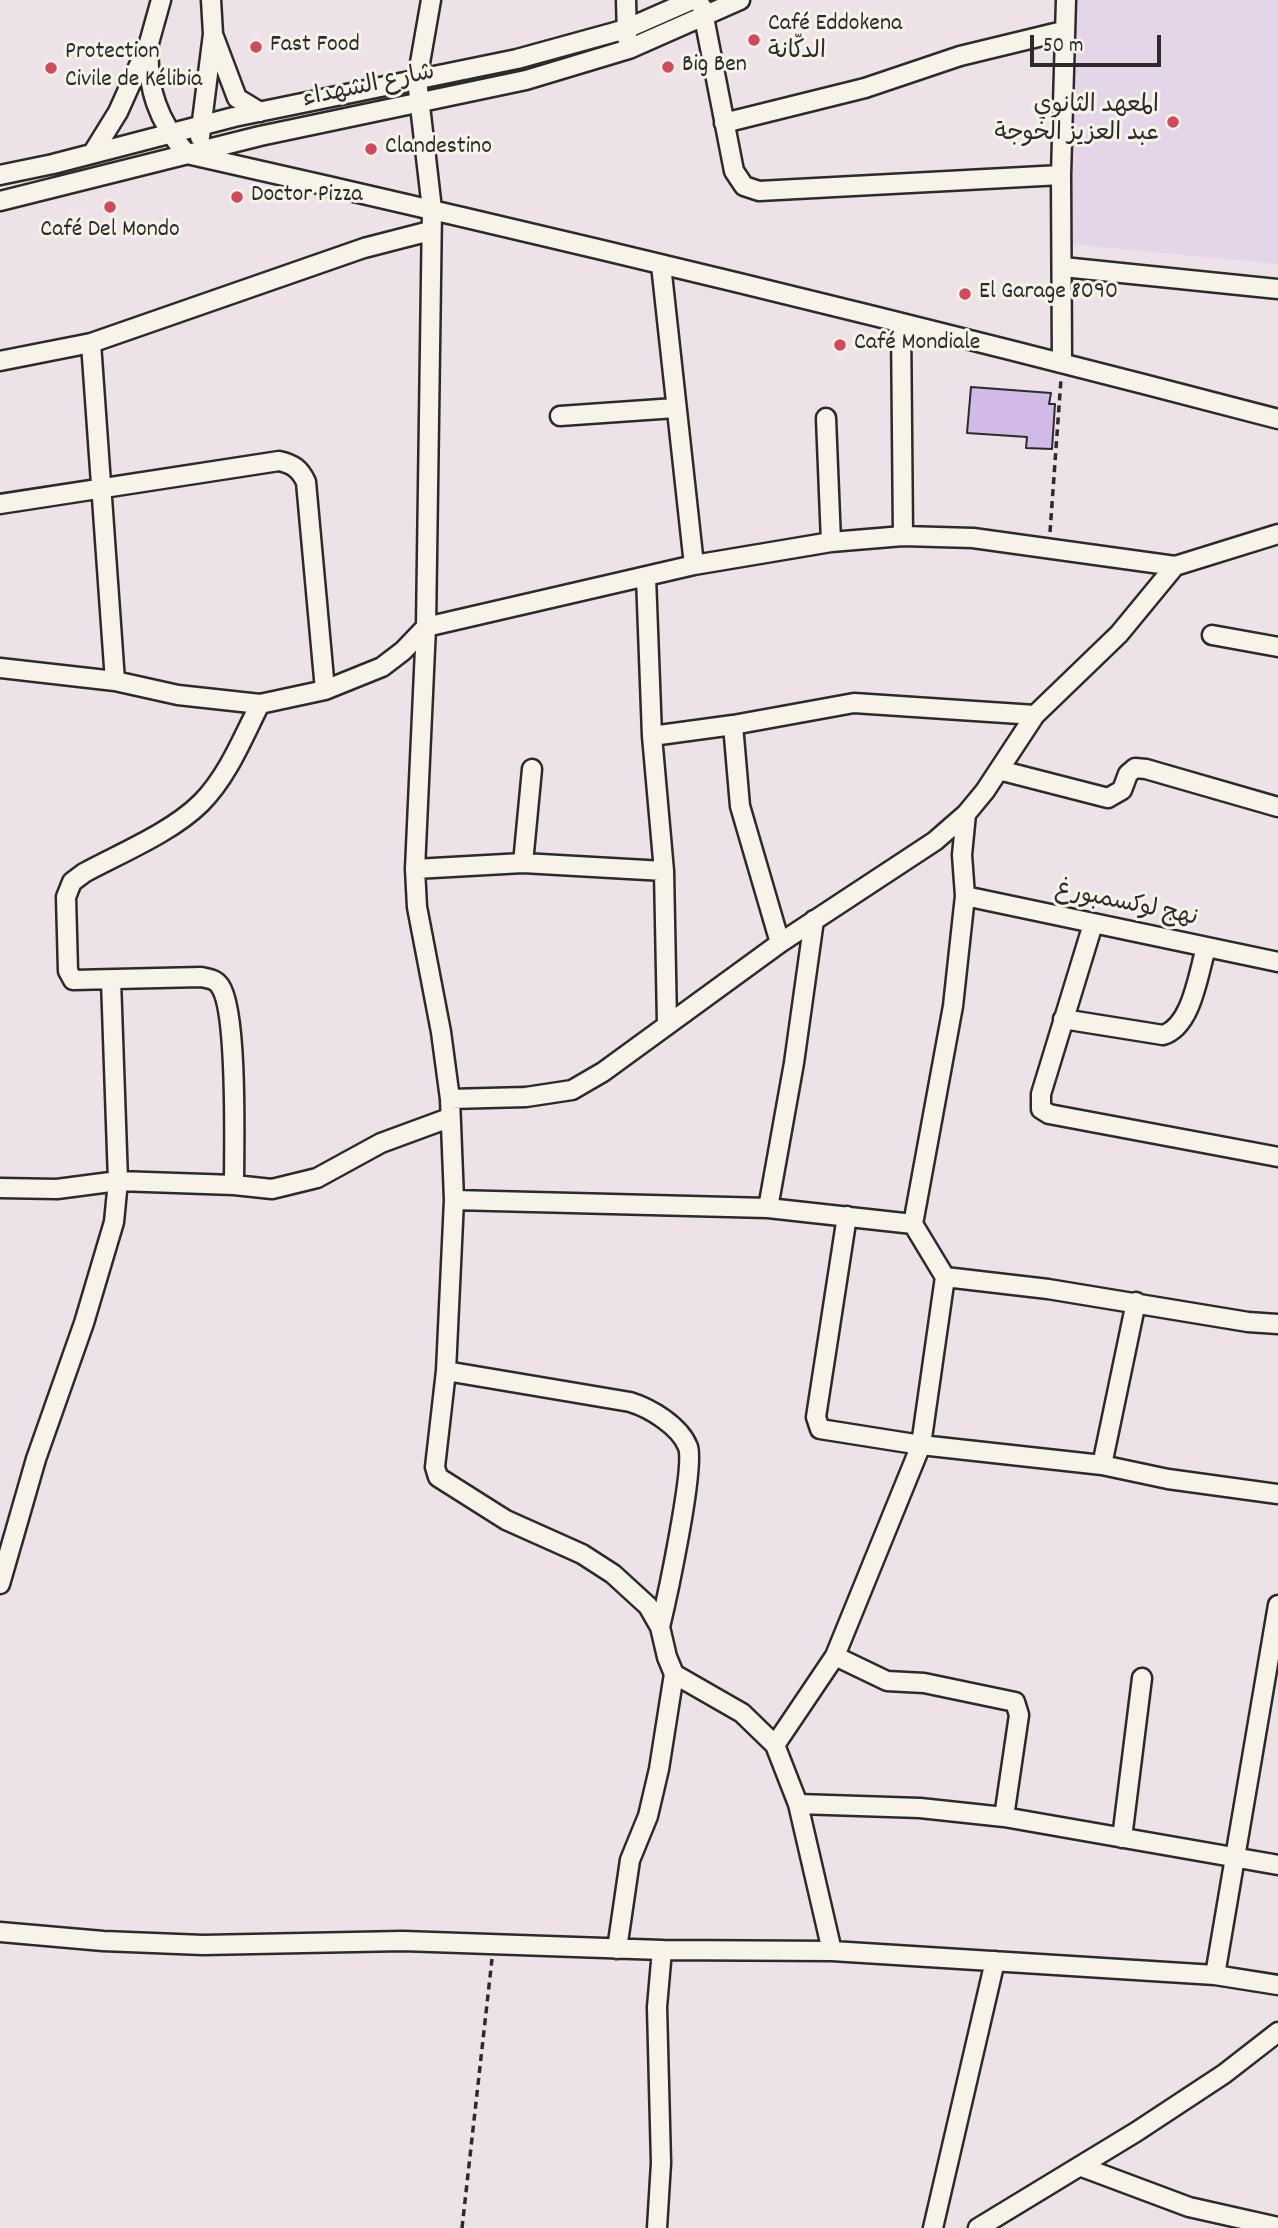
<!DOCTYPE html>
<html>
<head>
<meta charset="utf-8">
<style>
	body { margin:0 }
	#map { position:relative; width:1278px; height:2228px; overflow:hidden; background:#ece2e8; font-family:Dekko,sans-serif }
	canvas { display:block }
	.scale { position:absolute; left:1030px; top:35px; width:131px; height:32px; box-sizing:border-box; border:4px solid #2b2b2b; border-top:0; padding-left:9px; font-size:21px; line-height:24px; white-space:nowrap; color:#2b2b2b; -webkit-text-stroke:5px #f7f3e8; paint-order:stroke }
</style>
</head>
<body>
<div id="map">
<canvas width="1278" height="2228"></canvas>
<div class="scale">50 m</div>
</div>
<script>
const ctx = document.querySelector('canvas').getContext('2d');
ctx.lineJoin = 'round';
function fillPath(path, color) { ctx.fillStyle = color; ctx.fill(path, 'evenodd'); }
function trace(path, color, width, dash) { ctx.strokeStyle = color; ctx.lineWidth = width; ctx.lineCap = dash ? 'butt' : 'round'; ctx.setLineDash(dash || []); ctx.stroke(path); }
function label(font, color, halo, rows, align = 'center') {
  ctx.font = font + ' Dekko,"Playpen Sans Arabic",sans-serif'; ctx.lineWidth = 6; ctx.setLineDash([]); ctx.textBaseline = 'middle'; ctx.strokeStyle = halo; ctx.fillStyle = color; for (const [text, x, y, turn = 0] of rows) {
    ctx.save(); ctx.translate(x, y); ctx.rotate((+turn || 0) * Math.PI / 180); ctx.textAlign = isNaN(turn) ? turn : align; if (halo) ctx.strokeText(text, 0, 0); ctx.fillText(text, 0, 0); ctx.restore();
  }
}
fillPath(new Path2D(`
	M 1070,0 L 1278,0 L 1278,264 L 1068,244 Z`), '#e4d6e8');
const building = new Path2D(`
	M 971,387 L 1051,393 L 1049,404 L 1055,404 L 1052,449 L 1026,448 L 1027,437 L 967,433 Z`);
fillPath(building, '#d1b9e8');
trace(building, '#2b2b2b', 2);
const minor = new Path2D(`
	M 431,0 L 417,80 L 432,209 L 426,627 L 415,869 L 417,907 L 441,1032 L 450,1099 L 454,1200 L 446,1371 L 435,1467 L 438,1477 L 506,1520 L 582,1554 L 613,1574 L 648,1606 L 660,1627 L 667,1657 L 674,1674 L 742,1713 L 775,1745 L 798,1804 L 832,1951
	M 626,0 L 627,38
	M 702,7 L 734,171 L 744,186 L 759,191 L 1061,175
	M 214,37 L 237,98 L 260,112
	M 149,43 C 146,87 158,122 187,154 C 552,236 916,324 1278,419
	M 724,123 L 865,88 L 960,56 L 1063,31
	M 200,137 L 213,34 L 211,0
	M 92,154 L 118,112 L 149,43 L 161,0
	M 0,175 L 53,164 L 234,117 L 517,59 L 626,29 L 692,0
	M 0,201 L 260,136 L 526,80 L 629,49 L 740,0
	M 661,265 L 694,565
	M 1063,267 L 1278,289
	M 901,323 L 903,536
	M 91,343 L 115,681
	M 0,361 L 91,343 L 364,248 L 430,231
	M 1062,363 L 1061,175 L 1066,0
	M 560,416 L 675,408
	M 826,418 L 831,542
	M 0,504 L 279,461 C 293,464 300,469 306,482 L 325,690
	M 646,577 L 652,736 L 664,871 L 667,1023
	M 1212,635 L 1278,647
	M 0,668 L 115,681 L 178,695 L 260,704 L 325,690 L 382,667 L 403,651 L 426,627 L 694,565 L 831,542 L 903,536 L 973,538 L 1175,566 L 1278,534
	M 733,725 L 740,806 L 780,943
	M 652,736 L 733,725 L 854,703 L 1035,715
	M 999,770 L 1108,798 L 1122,790 L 1128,774 L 1135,768 L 1146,769 L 1278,807
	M 523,863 L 532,769
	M 415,869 L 523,863 L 664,871
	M 965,896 L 1278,962
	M 1093,924 L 1041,1094 L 1041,1109 L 1049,1114 L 1278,1157
	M 1063,1019 L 1163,1035 C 1192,1026 1198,974 1206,948
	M 450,1099 L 526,1097 L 572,1090 L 603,1072 L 780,943 L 935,841 L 966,814 L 985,791 L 1035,715 L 1119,634 L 1175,566
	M 234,1185 C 234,1148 238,1011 220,986 C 215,979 210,979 201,977 L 73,980 L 68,971 L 66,897 L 72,882 L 84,873 C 121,853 172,832 201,803 C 228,776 243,737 260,704
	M 0,1188 L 57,1189 L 118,1181 L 234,1185 L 272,1189 L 317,1178 L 381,1143 L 449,1118
	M 454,1200 L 768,1208 L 913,1224 L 945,1277 L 1048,1289 L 1248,1322 L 1278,1324
	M 768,1208 L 794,1063 L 814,920
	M 847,1216 L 816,1417 L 820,1429 L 921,1445 L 1102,1465 L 1168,1479 L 1278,1494
	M 913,1224 L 953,1006 L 965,896 L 962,855 L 966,814
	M 446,1371 L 630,1402 C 650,1408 680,1426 688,1447 C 695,1468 667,1598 660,1627
	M 1102,1465 L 1136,1302
	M 0,1584 L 36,1459 L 84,1323 L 114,1222 L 118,1181 L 111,980
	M 835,1656 L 887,1681 L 924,1683 L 1015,1702 L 1019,1715 L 1004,1817
	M 775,1745 L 835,1656 L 921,1445 L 945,1277
	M 798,1804 L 920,1808 L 1004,1817 L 1278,1865
	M 1122,1838 L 1142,1678
	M 0,1932 L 103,1941 L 203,1945 L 403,1941 L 662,1950 L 832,1951 L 1215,1975 L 1278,1985
	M 617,1949 L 630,1860 L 648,1816 L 659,1769 L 674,1674
	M 1215,1975 L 1278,1605
	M 1082,2167 L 1189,2207 L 1278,2227
	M 657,2228 L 661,2163 L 657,2007 L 662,1950
	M 933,2228 L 995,1961
	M 978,2228 L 1136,2132 L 1224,2074 L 1278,2032`);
trace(minor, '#2b2b2b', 23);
trace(new Path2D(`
	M 1050,532 L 1061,379
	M 462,2228 L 492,1959`), '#2b2b2b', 3.5, [7, 5]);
trace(minor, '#f7f3e8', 18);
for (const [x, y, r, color] of [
	[754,40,7,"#d1495b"],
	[256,47,7,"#d1495b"],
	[668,67,7,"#d1495b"],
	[51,68,7,"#d1495b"],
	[1173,122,7,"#d1495b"],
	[371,149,7,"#d1495b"],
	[237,197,7,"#d1495b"],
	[110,207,7,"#d1495b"],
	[965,294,7,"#d1495b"],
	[840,345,7,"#d1495b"]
]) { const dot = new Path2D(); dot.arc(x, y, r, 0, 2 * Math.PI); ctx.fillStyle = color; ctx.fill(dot); trace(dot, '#f7f3e8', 2.5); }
label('24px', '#2b2b2b', '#f7f3e8', [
	["Café Eddokena",768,26],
	["الدكّانة",768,54],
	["Fast Food",270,47],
	["Protection",65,54],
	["Civile de Kélibia",65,82],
	["Big Ben",682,67],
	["المعهد الثانوي",1159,108,"right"],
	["عبد العزيز الخوجة",1159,136,"right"],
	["Clandestino",385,149],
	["Doctor Pizza",251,197],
	["Café Del Mondo",110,232,"center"],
	["El Garage 8090",979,294],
	["Café Mondiale",854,345]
], 'left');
label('24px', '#2b2b2b', '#f7f3e8', [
	["شارع الشهداء",369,88,-12],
	["نهج لوكسمبورغ",1126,906,12]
]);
</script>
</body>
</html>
